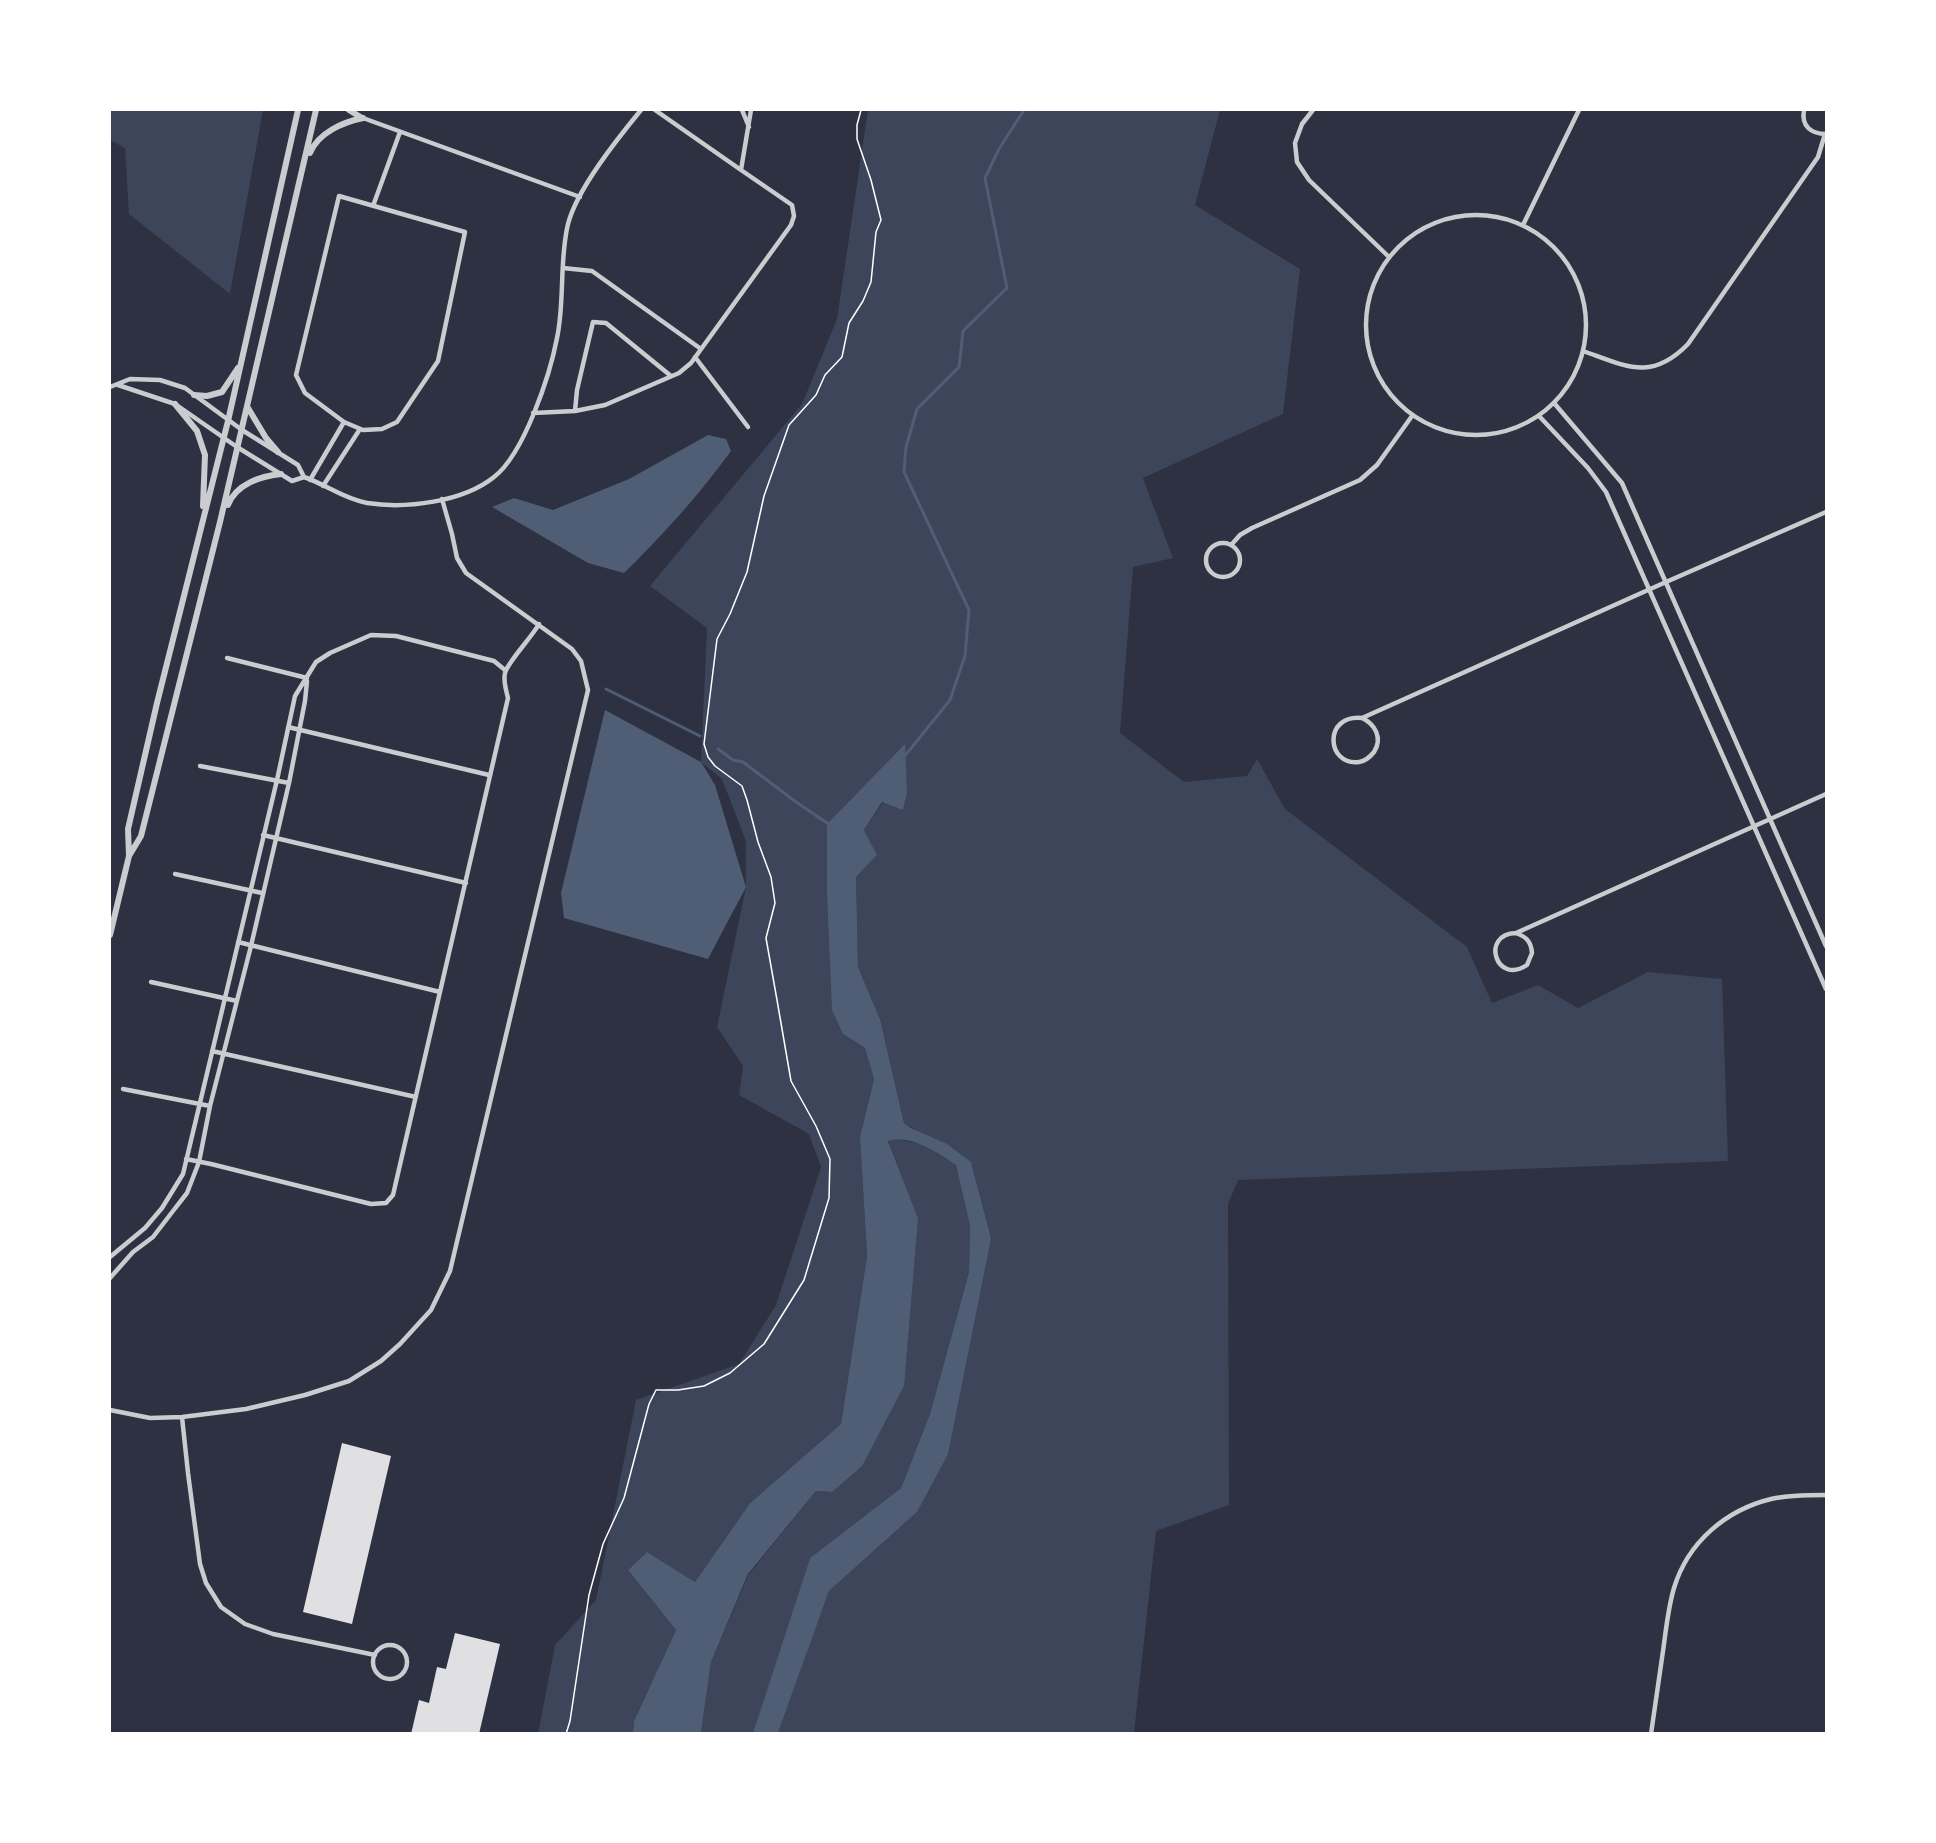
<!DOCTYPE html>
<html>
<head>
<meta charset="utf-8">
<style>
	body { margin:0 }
	#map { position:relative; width:1936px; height:1843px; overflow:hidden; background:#2d3142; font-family:"Fira Sans Condensed",sans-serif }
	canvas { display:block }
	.frame { position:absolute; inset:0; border:111px solid #fff; pointer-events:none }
</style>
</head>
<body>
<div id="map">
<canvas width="1936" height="1843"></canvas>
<div class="frame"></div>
</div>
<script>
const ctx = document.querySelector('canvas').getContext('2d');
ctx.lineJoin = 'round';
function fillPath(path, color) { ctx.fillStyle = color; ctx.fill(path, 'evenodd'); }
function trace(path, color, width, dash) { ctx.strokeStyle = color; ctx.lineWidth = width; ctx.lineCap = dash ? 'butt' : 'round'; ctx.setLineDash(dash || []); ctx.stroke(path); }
fillPath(new Path2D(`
	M 110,110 L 263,110 L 230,294 L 129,214 L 125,148 L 110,140 Z
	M 868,110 L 1220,110 L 1195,205 L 1300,269 L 1283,414 L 1143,478 L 1173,558 L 1133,567 L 1120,733 L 1184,782 L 1247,776 L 1257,759 L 1285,809 L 1467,947 L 1492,1003 L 1538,985 L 1578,1008 L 1648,972 L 1722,979 L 1728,1161 L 1238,1180 L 1228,1204 L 1229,1505 L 1156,1531 L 1134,1733 L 778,1733 L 829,1591 L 917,1512 L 991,1238 L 971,1162 L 904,1123 L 880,1019 L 858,967 L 856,877 L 877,855 L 864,830 L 883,802 L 903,809 L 905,745 L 827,824 L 843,1034 L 865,1048 L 874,1079 L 860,1137 L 867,1256 L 841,1424 L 750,1503 L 695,1582 L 647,1552 L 628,1570 L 676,1630 L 634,1721 L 633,1733 L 538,1734 L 555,1645 L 596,1600 L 636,1400 L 739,1364 L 776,1305 L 821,1167 L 809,1134 L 739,1095 L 743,1066 L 717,1027 L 746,887 L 746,841 L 722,779 L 701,762 L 707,628 L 650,586 L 802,404 L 837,319 Z
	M 897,1139 L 922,1144 L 956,1165 L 970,1226 L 969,1272 L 930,1414 L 901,1488 L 810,1558 L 753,1733 L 701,1734 L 711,1662 L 749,1574 L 816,1491 L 832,1492 L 918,1218 L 888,1140 Z`), '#3c4559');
fillPath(new Path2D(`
	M 708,435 L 726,439 L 731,451 C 699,495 663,535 624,573 L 588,563 L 492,507 L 514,498 L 553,510 L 629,479 Z
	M 605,710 L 701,762 L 715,785 L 746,887 L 708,959 L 564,918 L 561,893 Z
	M 905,744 L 907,792 L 903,810 L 882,802 L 864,830 L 877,855 L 856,877 L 858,967 L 880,1019 L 904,1123 L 911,1128 L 947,1144 L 971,1162 L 991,1238 L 948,1454 L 917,1512 L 829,1591 L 778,1733 L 753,1733 L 810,1558 L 901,1488 L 930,1414 L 969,1272 L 970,1226 L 956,1165 C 937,1153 912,1134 888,1141 L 918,1218 L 904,1386 L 862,1466 L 832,1492 L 816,1491 L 748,1574 L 711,1662 L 701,1733 L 633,1733 L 634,1721 L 676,1630 L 628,1570 L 647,1552 L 695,1582 L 750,1503 L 841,1424 L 867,1256 L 860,1137 L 874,1079 L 865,1048 L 843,1034 L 832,1010 L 827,892 L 827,824 Z`), '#4f5d75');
trace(new Path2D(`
	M 606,689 L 700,736
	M 718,749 L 733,760 L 743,762 L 796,802 L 830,825
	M 904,757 L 950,700 L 965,656 L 969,610 L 904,472 L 906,447 L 917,409 L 959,367 L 963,331 L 1007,288 L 985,178 L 999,149 L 1024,110`), '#4f5d75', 3);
fillPath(new Path2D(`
	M 342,1443 L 391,1456 L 352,1624 L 303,1612 Z
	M 455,1633 L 500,1644 L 479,1734 L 411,1734 L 419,1700 L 429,1703 L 437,1667 L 446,1669 Z`), '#e0e0e3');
trace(new Path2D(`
	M 566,1734 L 570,1721 L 589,1595 L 603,1544 L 624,1498 L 649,1404 L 656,1390 L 678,1390 L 704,1386 L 730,1373 L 764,1344 L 804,1280 L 829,1198 L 830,1159 L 816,1126 L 791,1081 L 777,1000 L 766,938 L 775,903 L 771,877 L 758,842 L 747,800 L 742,786 L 715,766 L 708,757 L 704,744 L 717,639 L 730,614 L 747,572 L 764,496 L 789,425 L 816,395 L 825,375 L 842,357 L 849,323 L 863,301 L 871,282 L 876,232 L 881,220 L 871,180 L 857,139 L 857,125 L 861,110`), '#fff', 1.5);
trace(new Path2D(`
	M 655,110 L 741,170
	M 742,110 L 749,127
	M 1313,110 L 1302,124 L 1295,143 L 1297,162 L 1309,180 L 1389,257
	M 1804,110 C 1801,126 1811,134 1826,134
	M 363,118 L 580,197
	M 339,196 L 465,232 L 438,361 L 397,422 L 382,429 L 363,430 L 344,422 L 305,393 L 296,375 Z
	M 373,206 L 400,132
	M1366 325a110 110 0 1 1 220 0a110 110 0 1 1-220 0Z
	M 1523,225 L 1579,110
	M 563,268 L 592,271 L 701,349
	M 1583,351 C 1626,366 1651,382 1688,344 L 1818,157 L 1825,134
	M 695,357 L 748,427
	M 118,385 L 175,404 L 237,447 L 292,481 L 304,477 C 325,484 344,499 367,503 C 406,509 463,502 494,477 C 524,454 550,375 557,338 C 565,301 559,261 568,224 C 577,189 618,138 641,110
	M 110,387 L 130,379 L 160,380 L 185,388 L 242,430 L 298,465 L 304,477
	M 1554,403 L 1622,483 L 1826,946
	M 575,411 L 577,390 L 593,322 L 606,323 L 671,376
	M 533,413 L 575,411 L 605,405 L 679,373 L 691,363 L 791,225 L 794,216 L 792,205 L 741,170 L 751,110
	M 1539,416 L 1588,468 L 1606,492 L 1826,989
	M 310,480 L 344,422
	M 323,486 L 360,429
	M1206 560a17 17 0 1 1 34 0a17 17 0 1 1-34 0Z
	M 1232,544 L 1240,535 L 1252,528 L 1360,480 L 1377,465 L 1412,416
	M 227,658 L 307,678
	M 1362,718 C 1375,724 1383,738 1374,752 C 1370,757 1366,761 1359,762 C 1326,766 1323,714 1362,718 L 1666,582 L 1826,512
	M 288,727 L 489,775
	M 200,766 L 289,783
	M 263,835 L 466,883
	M 175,874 L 262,893
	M 1516,933 C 1527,937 1531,942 1532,953 L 1527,965 C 1496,986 1480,934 1516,933 L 1826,794
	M 238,942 L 440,992
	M 151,982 L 237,1001
	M 212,1051 L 416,1097
	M 123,1089 L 210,1106
	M 186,1159 L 211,1164 L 371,1204 L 386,1203 L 393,1195 L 508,698 C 506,690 503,681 505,673 C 507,663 532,637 539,624
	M 110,1257 L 145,1228 L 162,1208 L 183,1174 L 277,780 L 295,696 L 316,662 L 330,653 L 371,635 L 396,636 L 494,661 L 505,670
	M 110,1278 L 133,1252 L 153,1237 L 173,1211 L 187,1193 L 199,1162 L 210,1106 L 251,946 L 289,783 L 305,701 L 307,681
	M 110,1410 L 150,1418 L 182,1417 L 246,1409 L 305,1395 L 349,1381 L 381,1361 L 400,1344 L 431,1310 L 450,1271 L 588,690 L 581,661 L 572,649 L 466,573 L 457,558 L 452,534 L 442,499
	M 182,1417 L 188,1473 L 200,1564 L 206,1583 L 221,1607 L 245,1624 L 273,1634 L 375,1655
	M373 1662a17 17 0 1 1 34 0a17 17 0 1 1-34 0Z
	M 1651,1734 C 1655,1706 1659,1679 1663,1651 C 1666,1630 1668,1608 1674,1588 C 1688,1542 1726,1510 1771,1499 C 1789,1495 1808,1495 1826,1495`), '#caccd0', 4.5);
trace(new Path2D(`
	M 349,110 L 362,118
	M 310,153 C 318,133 343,122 363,118
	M 194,395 L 207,396 L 222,392 L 238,368
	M 175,404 L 197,431 L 205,455 L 203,506
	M 248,408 L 266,438 L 278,452
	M 228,505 C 236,484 261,476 281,474
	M 129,856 L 128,829 L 157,703 L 228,421 L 298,110
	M 110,935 L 129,856 L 141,836 L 220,522 L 316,110`), '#caccd0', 6);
</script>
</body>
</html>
